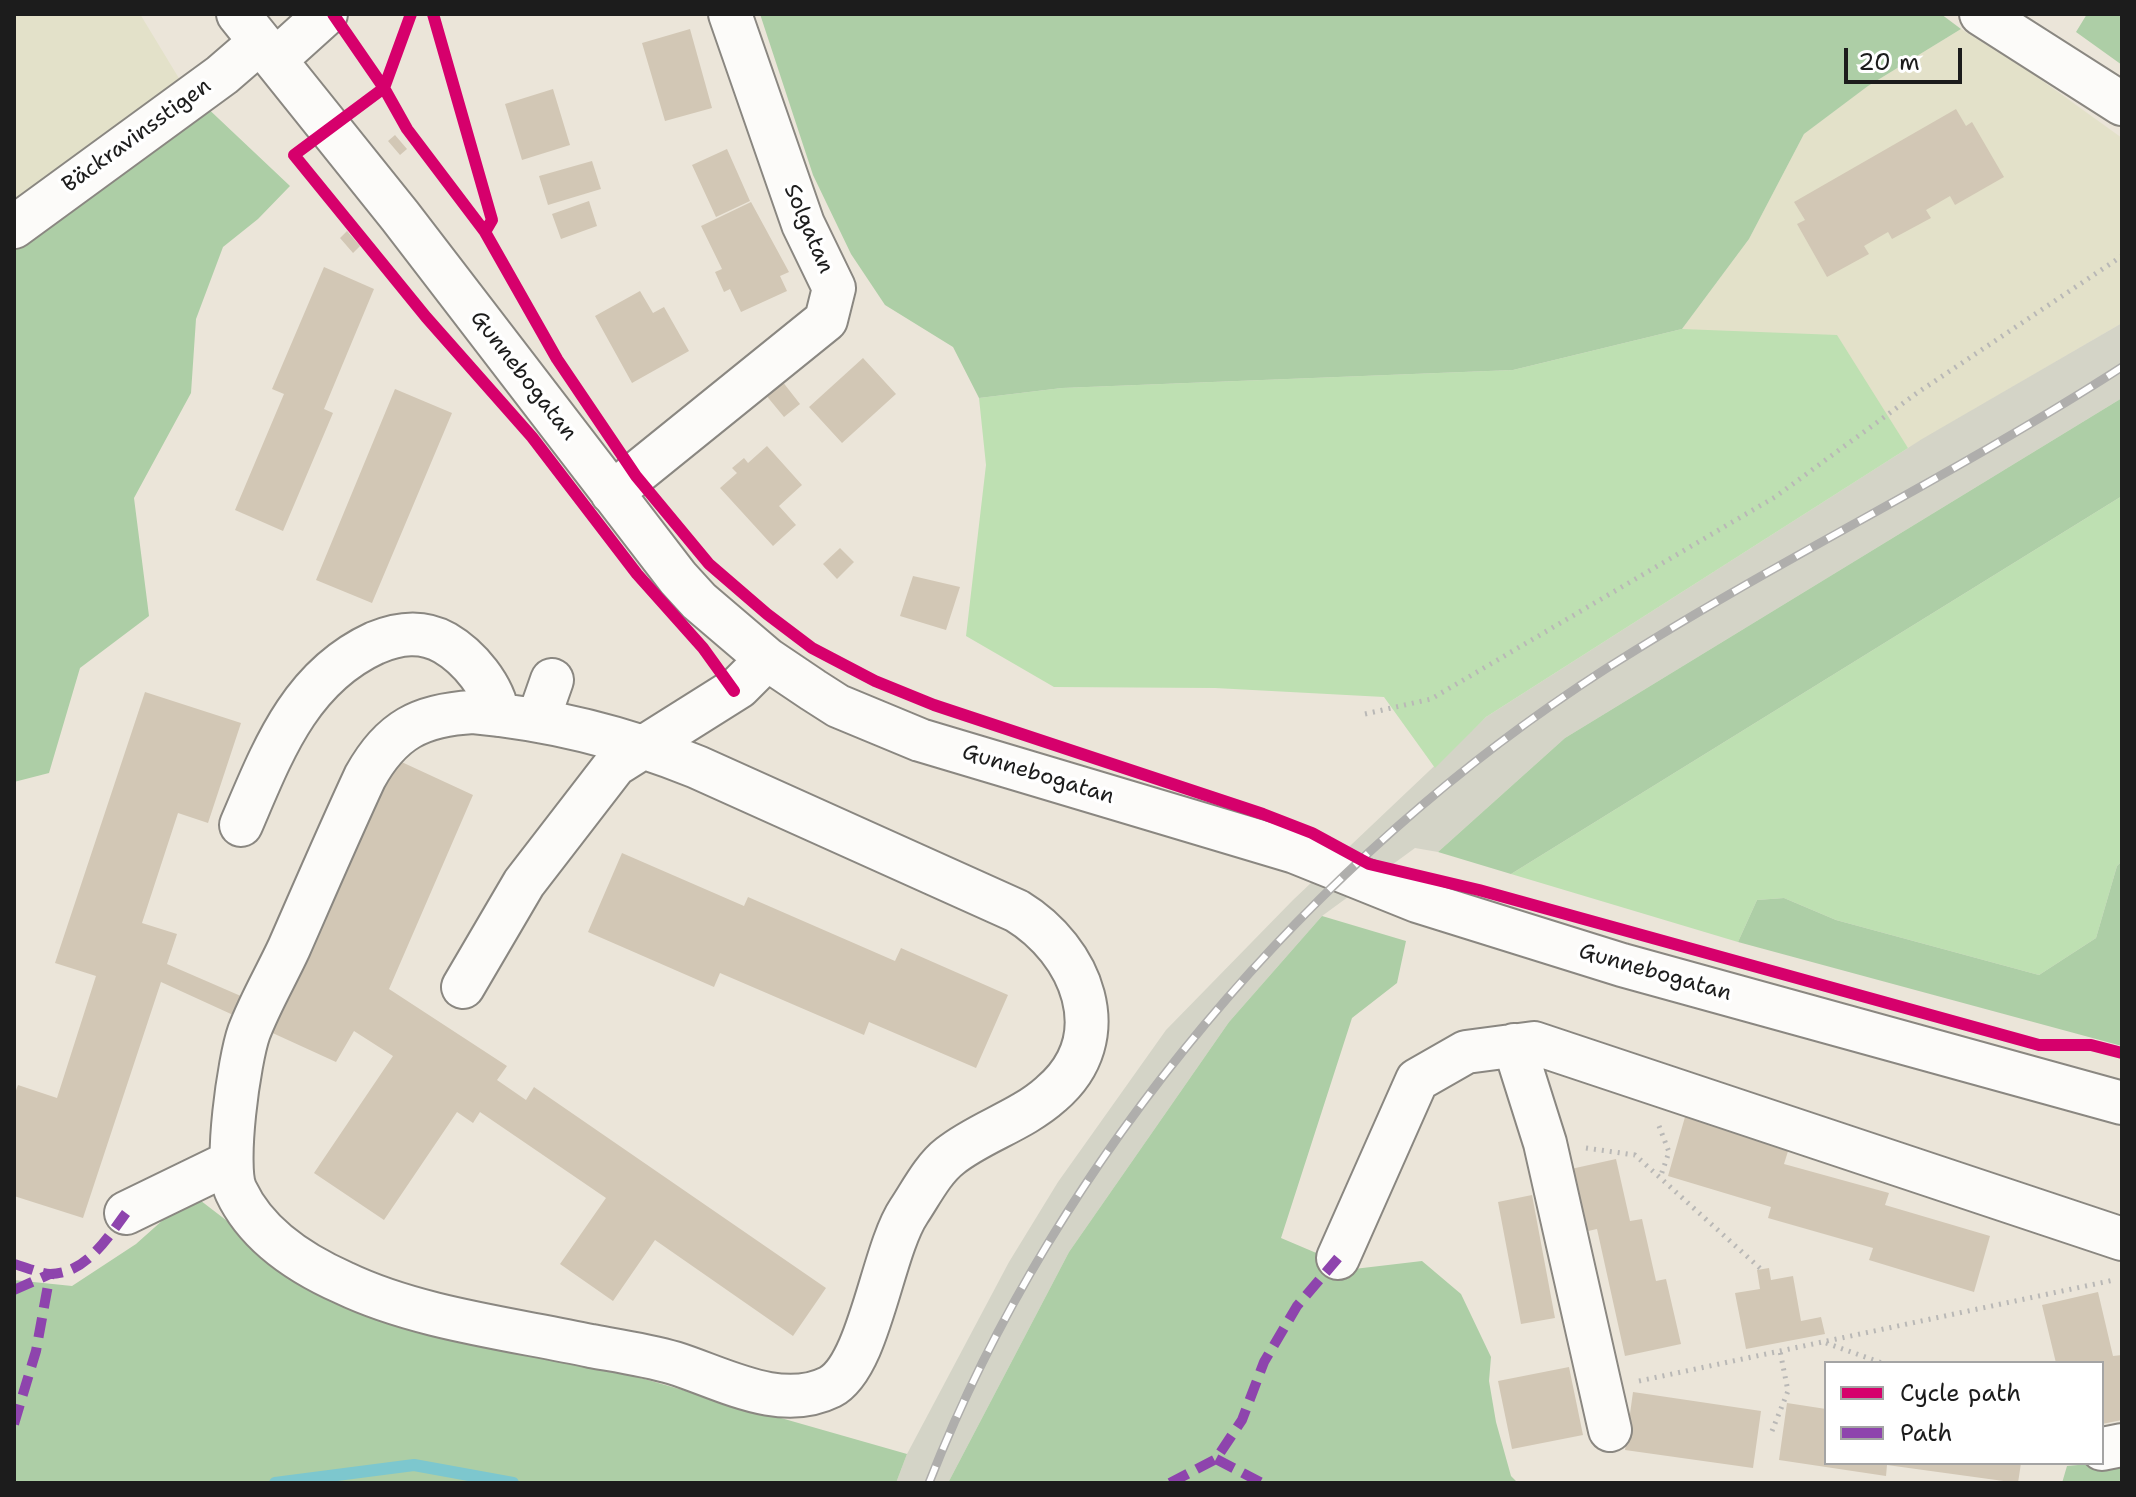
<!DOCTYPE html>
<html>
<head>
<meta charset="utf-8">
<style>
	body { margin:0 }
	#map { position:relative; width:2136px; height:1497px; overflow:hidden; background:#ebe5d9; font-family:"Shantell Sans",sans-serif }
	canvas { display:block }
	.frame { position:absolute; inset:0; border:16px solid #1c1c1c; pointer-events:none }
	.legend { position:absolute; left:1824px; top:1361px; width:280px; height:104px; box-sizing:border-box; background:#fff; border:2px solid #a4a4a4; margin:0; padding:10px 14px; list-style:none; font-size:24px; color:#1c1c1c }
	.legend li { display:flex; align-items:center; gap:16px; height:40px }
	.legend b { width:40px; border:2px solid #a4a4a4 }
	.scale { position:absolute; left:1844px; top:48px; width:118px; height:36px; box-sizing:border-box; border:4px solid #1c1c1c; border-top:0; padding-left:10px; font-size:24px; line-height:28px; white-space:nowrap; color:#1c1c1c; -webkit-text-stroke:6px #fff; paint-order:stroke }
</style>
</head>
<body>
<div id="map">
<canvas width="2136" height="1497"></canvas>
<div class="frame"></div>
<ul class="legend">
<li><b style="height:10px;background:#d6006c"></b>Cycle path</li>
<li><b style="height:10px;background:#8e44ad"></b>Path</li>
</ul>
<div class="scale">20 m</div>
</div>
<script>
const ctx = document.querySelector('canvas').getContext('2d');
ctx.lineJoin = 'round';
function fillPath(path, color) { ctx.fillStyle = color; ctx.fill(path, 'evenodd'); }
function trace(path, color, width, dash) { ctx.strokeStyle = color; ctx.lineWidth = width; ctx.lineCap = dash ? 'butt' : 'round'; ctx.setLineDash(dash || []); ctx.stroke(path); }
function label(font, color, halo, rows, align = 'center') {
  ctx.font = font + ' "Shantell Sans",sans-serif'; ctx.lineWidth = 7; ctx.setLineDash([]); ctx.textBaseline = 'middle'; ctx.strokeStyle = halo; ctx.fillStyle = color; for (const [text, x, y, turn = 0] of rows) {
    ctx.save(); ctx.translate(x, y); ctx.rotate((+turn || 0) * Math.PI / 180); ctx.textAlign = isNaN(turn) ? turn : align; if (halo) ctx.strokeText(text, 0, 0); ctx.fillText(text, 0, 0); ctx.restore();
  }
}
fillPath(new Path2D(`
	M 14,14 L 140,14 L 183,85 L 14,200 Z
	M 1961,29 L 2033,74 L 2122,138 L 2122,323 L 1908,448 L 1896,432 L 1682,329 L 1749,239 L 1804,134 L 1868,86 Z`), '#e3e1c9');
fillPath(new Path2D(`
	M 2122,323 L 2122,398 L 1565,738 L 1438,852 L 1415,848 L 1322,916 L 1229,1022 L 1069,1252 L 948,1483 L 896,1483 L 907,1454 L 1009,1262 L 1058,1182 L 1166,1030 L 1293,900 L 1486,717 L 1922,439 Z`), '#d4d4c7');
fillPath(new Path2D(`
	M 1682,329 L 1837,335 L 1908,448 L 1486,717 L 1435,768 L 1384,697 L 1215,688 L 1054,687 L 966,636 L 986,465 L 979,398 L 1062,388 L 1513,370 Z
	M 2122,496 L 2122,861 L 2117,866 L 2096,938 L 2039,975 L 1836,920 L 1784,898 L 1757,900 L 1738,942 L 1511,874 Z`), '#bee0b2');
fillPath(new Path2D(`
	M 760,14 L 1941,14 L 1961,29 L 1868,86 L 1804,134 L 1749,239 L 1682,329 L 1513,370 L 1062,388 L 979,398 L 953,347 L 885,305 L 851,254 L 813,175 Z
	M 2087,14 L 2122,14 L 2122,65 L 2076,32 Z
	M 183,85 L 290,186 L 258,219 L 223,247 L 196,319 L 191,393 L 134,498 L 149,616 L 80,668 L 49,773 L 14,782 L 14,200 Z
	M 2122,398 L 2122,496 L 1511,874 L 1438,852 L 1565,738 Z
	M 2122,861 L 2122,1046 L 1738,942 L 1757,900 L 1784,898 L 1836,920 L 2039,975 L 2096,938 L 2117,866 Z
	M 1322,916 L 1406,941 L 1397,983 L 1352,1018 L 1281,1238 L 1354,1269 L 1422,1261 L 1461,1294 L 1491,1357 L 1489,1381 L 1496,1422 L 1511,1476 L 1518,1483 L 948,1483 L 1069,1252 L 1229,1022 Z
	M 192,1194 L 308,1283 L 907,1454 L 896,1483 L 14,1483 L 14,1280 L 72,1286 L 136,1244 Z
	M 2122,1461 L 2122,1483 L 2062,1483 L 2067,1466 Z`), '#adcea6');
trace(new Path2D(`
	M 275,1483 L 414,1465 L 513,1483`), '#7dc7ce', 12);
fillPath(new Path2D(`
	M 690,29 L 712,108 L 665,121 L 642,43 Z
	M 553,89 L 570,145 L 522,160 L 505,104 Z
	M 1956,109 L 1966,126 L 1972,122 L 2004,177 L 1955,205 L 1950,196 L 1926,210 L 1931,218 L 1892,239 L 1888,232 L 1864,246 L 1869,254 L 1827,277 L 1797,224 L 1805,220 L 1794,202 Z
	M 395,135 L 407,149 L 400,155 L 388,141 Z
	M 727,149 L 750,201 L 716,217 L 692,165 Z
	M 592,161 L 601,189 L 548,205 L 539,176 Z
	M 589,201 L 597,226 L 561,239 L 552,214 Z
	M 751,202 L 789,272 L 780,276 L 787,291 L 741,312 L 730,289 L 724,292 L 715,272 L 722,269 L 701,226 Z
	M 347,231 L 360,246 L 353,253 L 340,238 Z
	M 324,267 L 374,289 L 324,409 L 333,413 L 283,531 L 235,510 L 284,394 L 272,389 Z
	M 640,291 L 653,313 L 664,307 L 689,351 L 632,383 L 595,316 Z
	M 863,358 L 896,394 L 842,443 L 809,407 Z
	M 782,381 L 800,404 L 784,417 L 765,394 Z
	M 395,389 L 452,413 L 372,603 L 316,580 Z
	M 767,446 L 802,485 L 779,506 L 796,525 L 773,546 L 720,488 L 737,473 L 732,468 L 744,458 L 748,463 Z
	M 840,548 L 854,562 L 837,579 L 823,564 Z
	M 913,576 L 960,587 L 946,630 L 900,616 Z
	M 145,692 L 241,723 L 208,823 L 178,813 L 142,923 L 177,934 L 167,964 L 280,1013 L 393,758 L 473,795 L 389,989 L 507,1066 L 497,1080 L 526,1100 L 534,1087 L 826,1288 L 793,1336 L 655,1240 L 613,1301 L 560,1264 L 606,1198 L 480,1112 L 473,1123 L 457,1112 L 384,1220 L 314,1173 L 393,1056 L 354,1031 L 336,1062 L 161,982 L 83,1218 L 14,1196 L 14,1096 L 18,1085 L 57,1098 L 96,976 L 55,963 Z
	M 622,853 L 744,906 L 748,897 L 895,961 L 901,948 L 1008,995 L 976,1068 L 869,1022 L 864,1035 L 720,973 L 714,987 L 588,932 Z
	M 1685,1117 L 1789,1148 L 1784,1164 L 1889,1193 L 1885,1205 L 1990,1236 L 1974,1292 L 1869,1260 L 1873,1248 L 1768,1218 L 1771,1207 L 1668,1176 Z
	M 1616,1159 L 1630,1221 L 1642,1219 L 1656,1281 L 1666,1279 L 1681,1344 L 1625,1356 L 1597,1229 L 1575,1234 L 1562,1171 Z
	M 1532,1195 L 1555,1318 L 1521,1324 L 1498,1202 Z
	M 1769,1268 L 1771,1280 L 1793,1276 L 1801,1321 L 1821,1317 L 1825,1334 L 1746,1349 L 1735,1293 L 1760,1289 L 1757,1270 Z
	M 2098,1292 L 2113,1356 L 2122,1355 L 2122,1420 L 2102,1424 L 2102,1363 L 2056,1363 L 2042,1305 Z
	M 1569,1367 L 1583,1435 L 1512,1449 L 1498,1381 Z
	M 1633,1392 L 1761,1411 L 1753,1468 L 1625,1450 Z
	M 1787,1403 L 1826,1409 L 1826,1463 L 2021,1463 L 2018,1483 L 1887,1465 L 1886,1476 L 1779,1460 Z`), '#d2c7b5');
const minor = new Path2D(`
	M 238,14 L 400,216 L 678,578 L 699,601 L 767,659 L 813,690 L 838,706 L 920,740 L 1295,852 L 1417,901 L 1622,965 L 2122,1103
	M 1981,14 L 2122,104
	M 275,60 L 326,14
	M 14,227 L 222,75 L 259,43
	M 612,493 L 826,320 L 834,288 L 803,224 L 730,14
	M 473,712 C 550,719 626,738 697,767 L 1017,911 C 1081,950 1118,1037 1051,1094 C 1021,1121 980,1132 950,1156 C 933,1169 921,1193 909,1211 C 882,1251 870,1366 830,1387 C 780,1412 722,1378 674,1363 C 647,1355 619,1351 591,1346 C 512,1329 417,1318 344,1283 C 301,1264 257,1236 236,1191 C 224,1167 239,1060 249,1032 C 260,1003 276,976 289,948 C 314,891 339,833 365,777 C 391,730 420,715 473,712 Z
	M 538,720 L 552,680
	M 241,825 C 272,753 299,678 375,643 C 399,633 422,630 445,643 C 469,657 494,687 498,715
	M 463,987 L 524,883 L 615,765 L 739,687 L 767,659
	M 1514,1045 L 1545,1143 L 1610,1430
	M 126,1213 L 229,1163
	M 1338,1258 L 1417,1080 L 1466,1052 L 1534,1043 L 2122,1239
	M 2102,1449 L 2122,1445`);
trace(minor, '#8a8781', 46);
trace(new Path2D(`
	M 1365,714 L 1431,699 L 1775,497 L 1917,393 L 2122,256
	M 1659,1126 L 1669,1152 L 1660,1178
	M 1586,1148 L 1635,1155 L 1762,1270
	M 1826,1343 L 1882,1363
	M 1639,1381 L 2114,1280
	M 1772,1431 L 1788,1391 L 1780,1351`), '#b9b8b6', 5, [2, 6]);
trace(minor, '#fcfbf9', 42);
const rail = new Path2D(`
	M 929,1483 C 1057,1156 1312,857 1607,668 C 1775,561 1955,475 2122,367`);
trace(rail, '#afaeac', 9);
trace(rail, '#fff', 6, [18]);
trace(new Path2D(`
	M 14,1264 C 25,1267 39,1273 50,1274 C 86,1274 108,1237 126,1213
	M 14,1290 L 50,1274
	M 14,1424 L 36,1351 L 50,1274
	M 1216,1459 L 1262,1483
	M 1170,1483 L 1216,1459 L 1242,1420 L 1264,1362 L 1297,1306 L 1338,1258`), '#8e44ad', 10, [20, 10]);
trace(new Path2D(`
	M 333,14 L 384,88 L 407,129 L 485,232 L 557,359 L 636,476 L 709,564 L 767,614 L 812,648 L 875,681 L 934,705 L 1263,814 L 1312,833 L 1369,864 L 1479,890 L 2039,1045 L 2091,1045 L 2122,1053
	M 411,14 L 384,88 L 294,155 L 426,317 L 532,437 L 637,574 L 703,648 L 734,691
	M 433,14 L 492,220 L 485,232`), '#d6006c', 12);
label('22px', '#1c1c1c', '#fff', [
	["Bäckravinsstigen",137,136,-36],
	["Solgatan",808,229,67],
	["Gunnebogatan",523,376,52],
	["Gunnebogatan",1038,775,17],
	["Gunnebogatan",1655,973,16]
]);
</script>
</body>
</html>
